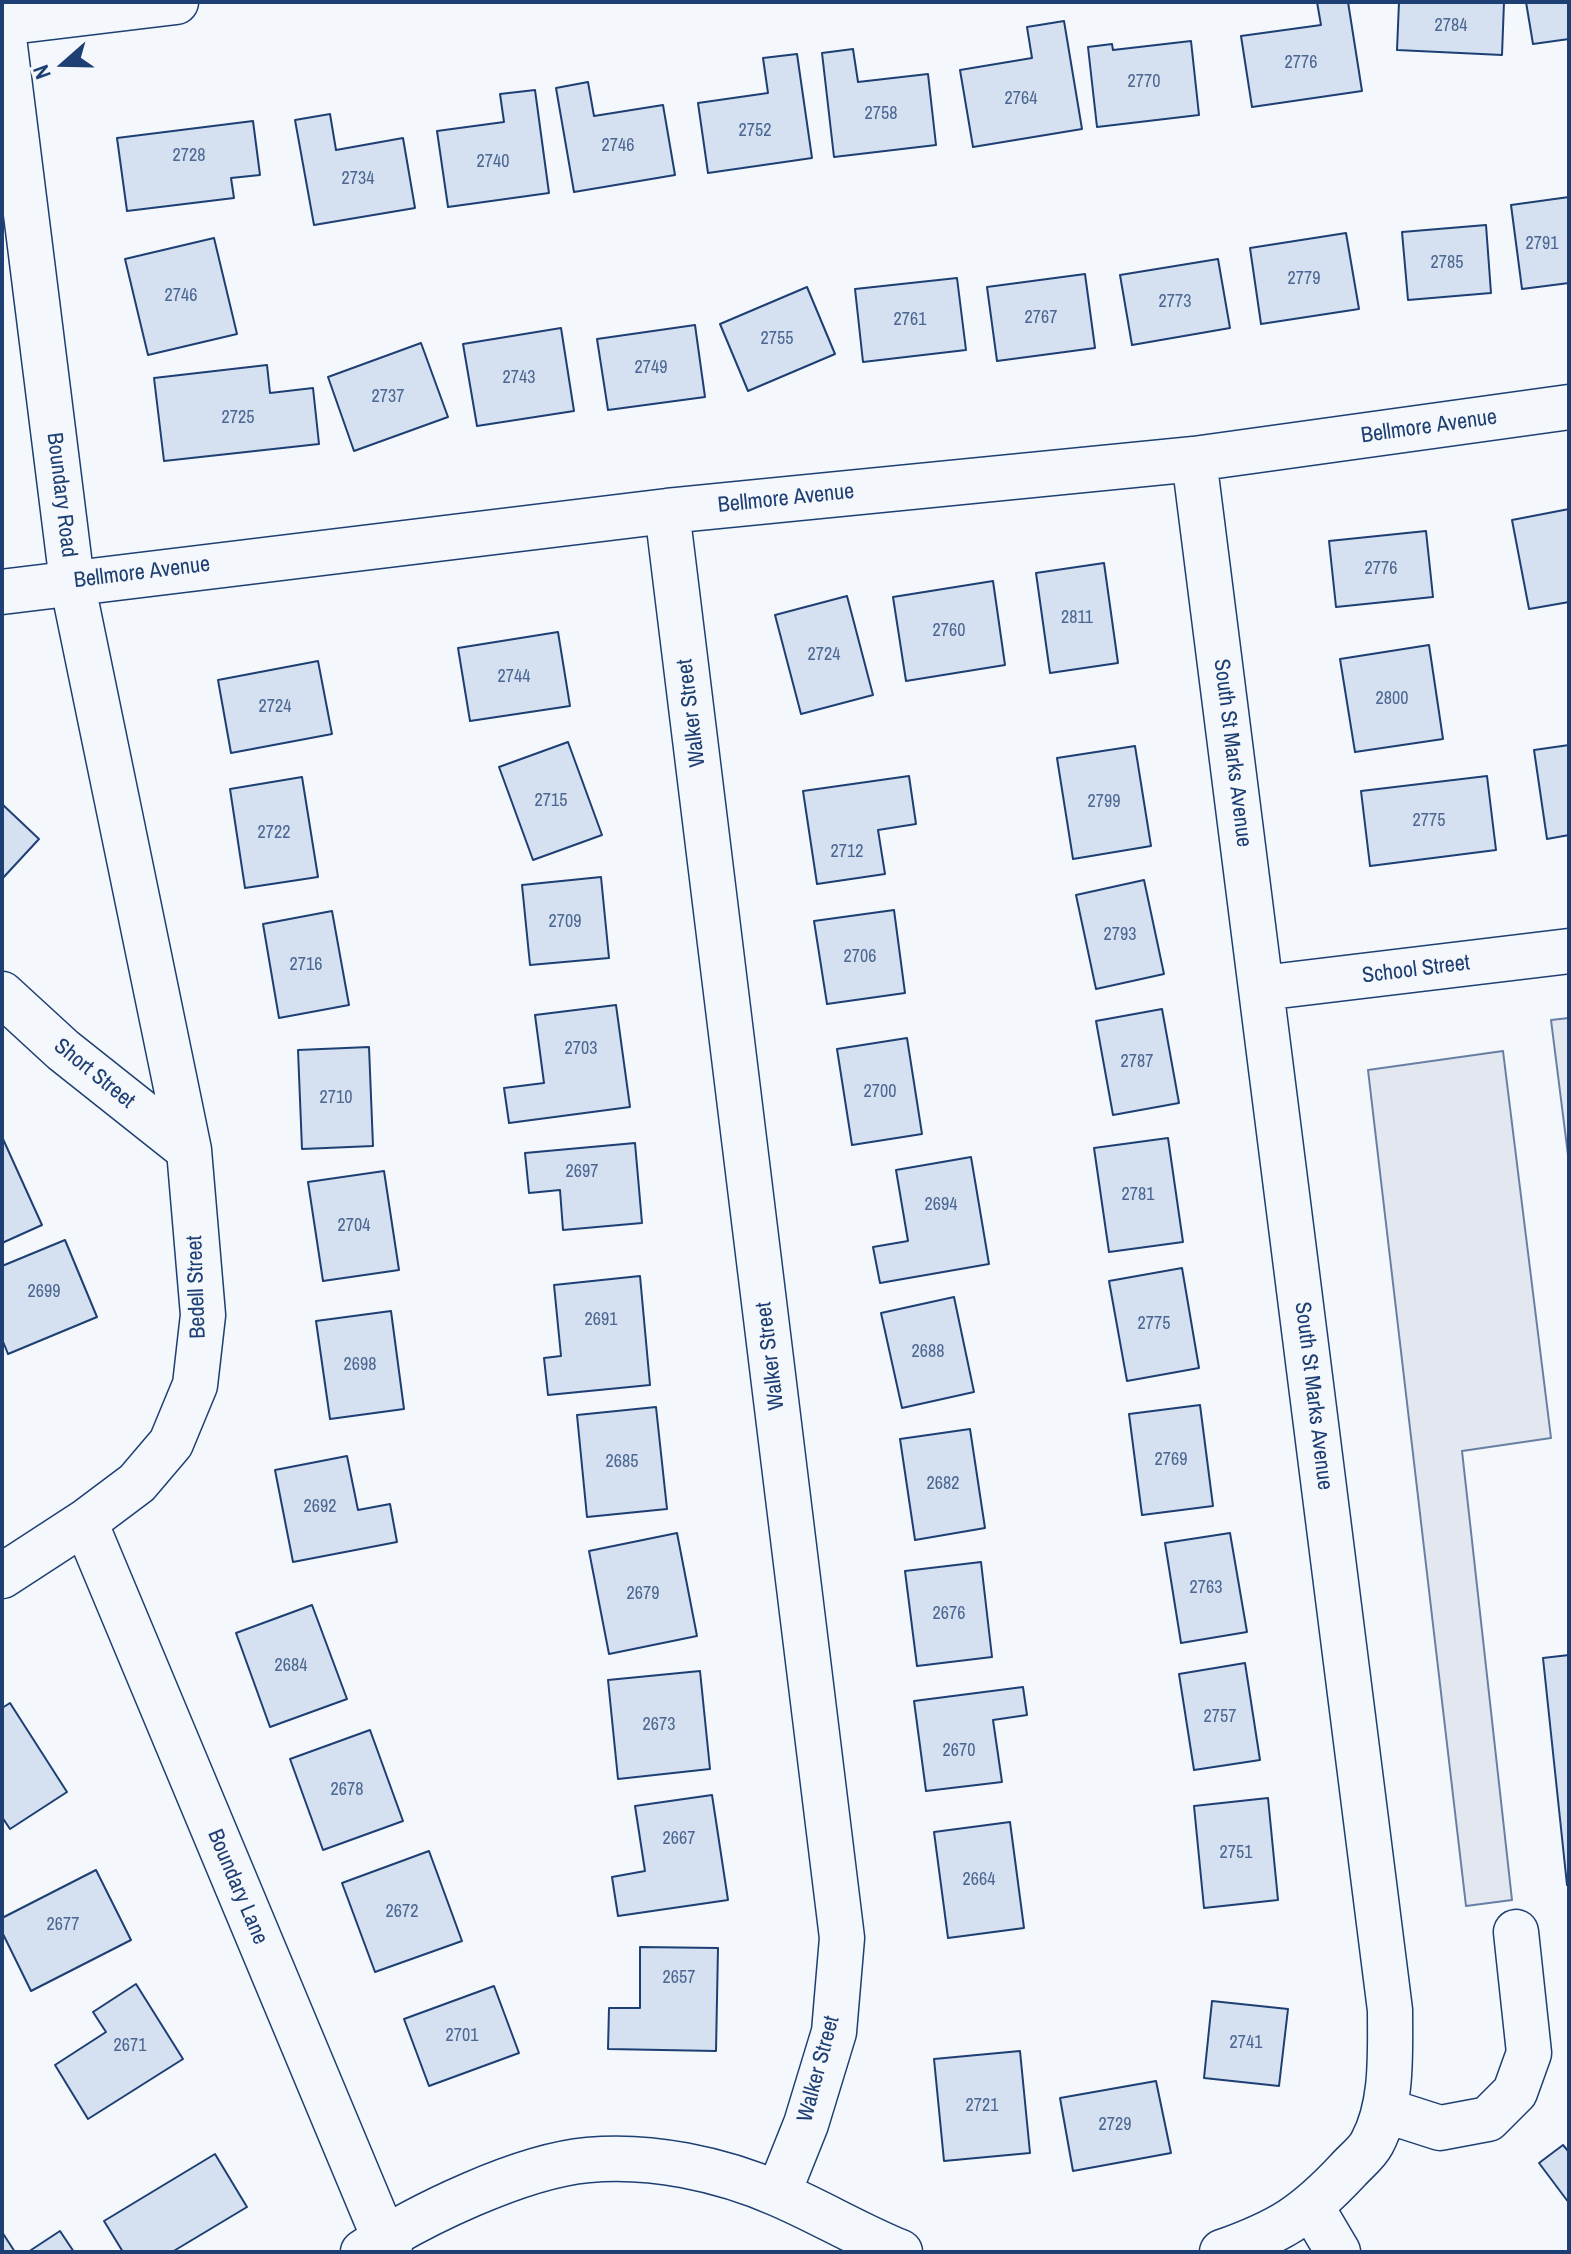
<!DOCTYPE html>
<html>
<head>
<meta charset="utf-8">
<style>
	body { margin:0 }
	#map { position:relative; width:1571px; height:2254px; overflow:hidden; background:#f4f7fb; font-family:"Archivo Narrow",sans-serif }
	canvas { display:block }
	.frame { position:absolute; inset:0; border:4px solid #1d3f73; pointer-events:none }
	.north { position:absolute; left:24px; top:24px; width:80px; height:80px; -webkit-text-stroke:6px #f4f7fb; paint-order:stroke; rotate:250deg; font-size:22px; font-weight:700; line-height:32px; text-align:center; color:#1d3f73 }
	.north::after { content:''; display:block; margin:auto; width:28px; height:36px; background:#1d3f73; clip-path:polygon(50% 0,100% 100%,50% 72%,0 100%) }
</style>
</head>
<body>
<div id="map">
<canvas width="1571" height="2254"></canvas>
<div class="frame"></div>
<div class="north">N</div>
</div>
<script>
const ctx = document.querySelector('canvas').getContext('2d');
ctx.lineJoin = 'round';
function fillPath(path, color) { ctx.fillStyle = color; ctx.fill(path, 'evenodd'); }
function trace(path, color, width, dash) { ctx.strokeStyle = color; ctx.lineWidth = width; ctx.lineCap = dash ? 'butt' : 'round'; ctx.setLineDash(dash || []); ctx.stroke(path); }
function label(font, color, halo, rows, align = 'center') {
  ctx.font = font + ' "Archivo Narrow",sans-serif'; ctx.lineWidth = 6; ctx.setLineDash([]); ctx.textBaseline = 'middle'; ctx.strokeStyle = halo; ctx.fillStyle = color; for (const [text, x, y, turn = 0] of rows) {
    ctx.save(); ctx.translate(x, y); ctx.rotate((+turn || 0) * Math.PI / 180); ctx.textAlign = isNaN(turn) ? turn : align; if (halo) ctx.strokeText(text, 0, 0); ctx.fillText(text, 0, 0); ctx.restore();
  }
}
const parking = new Path2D(`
	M 1569,1018 L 1569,1163 L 1551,1020 Z
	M 1503,1051 L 1551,1438 L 1462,1451 L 1512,1900 L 1466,1906 L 1368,1070 Z`);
fillPath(parking, '#e3e8f0');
trace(parking, '#687fa3', 2);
const building = new Path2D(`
	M 1317,2 L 1348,2 L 1362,91 L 1252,107 L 1241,36 L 1321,25 Z
	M 1399,2 L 1504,2 L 1502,55 L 1397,50 Z
	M 1526,2 L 1569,2 L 1569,39 L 1533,44 Z
	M 1064,21 L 1082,129 L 973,147 L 960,70 L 1032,58 L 1027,27 Z
	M 1191,41 L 1199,115 L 1097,127 L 1088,47 L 1112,44 L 1113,50 Z
	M 853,49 L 858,82 L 928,74 L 936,145 L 834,157 L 822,53 Z
	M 797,54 L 812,158 L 708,173 L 698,103 L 768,93 L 763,58 Z
	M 588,82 L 594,116 L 663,105 L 675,175 L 574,192 L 556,88 Z
	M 535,90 L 549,193 L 448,207 L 437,131 L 504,122 L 500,94 Z
	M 330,114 L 336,150 L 403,138 L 415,208 L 314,225 L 295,120 Z
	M 253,121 L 260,175 L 231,178 L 234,198 L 127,211 L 117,138 Z
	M 1569,197 L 1569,283 L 1522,289 L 1511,205 Z
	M 1486,225 L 1491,293 L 1408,300 L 1402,232 Z
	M 1346,233 L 1359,309 L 1261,324 L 1250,248 Z
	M 214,238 L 237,334 L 148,355 L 125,259 Z
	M 1218,259 L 1230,328 L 1132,345 L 1120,275 Z
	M 1085,274 L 1095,348 L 997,361 L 987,287 Z
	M 957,278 L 966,350 L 863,362 L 855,289 Z
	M 807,287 L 835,354 L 748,391 L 720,324 Z
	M 695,325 L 705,397 L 608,410 L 597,339 Z
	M 561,328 L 574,411 L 477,426 L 463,344 Z
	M 421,343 L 448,417 L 354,451 L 328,377 Z
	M 267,365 L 270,393 L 313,388 L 319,444 L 164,461 L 154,378 Z
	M 1569,509 L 1569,602 L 1529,609 L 1512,520 Z
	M 1426,531 L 1433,597 L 1336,607 L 1329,541 Z
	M 1104,563 L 1118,663 L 1050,673 L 1036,573 Z
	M 993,581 L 1005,665 L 906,681 L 893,597 Z
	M 847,596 L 873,695 L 801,714 L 775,615 Z
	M 558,632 L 570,706 L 470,721 L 458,648 Z
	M 1429,645 L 1443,739 L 1355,752 L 1340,659 Z
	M 318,661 L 332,734 L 231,753 L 218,680 Z
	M 568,742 L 602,835 L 533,860 L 499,767 Z
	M 1569,745 L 1569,835 L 1547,839 L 1534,750 Z
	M 1135,746 L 1151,846 L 1073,859 L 1057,758 Z
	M 909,776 L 916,824 L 878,830 L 885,874 L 817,884 L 803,791 Z
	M 1487,776 L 1496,850 L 1370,866 L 1361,791 Z
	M 302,777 L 318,877 L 245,888 L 230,789 Z
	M 2,804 L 39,839 L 2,879 Z
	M 601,877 L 609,958 L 530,965 L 522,885 Z
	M 1144,880 L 1164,974 L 1096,989 L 1076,895 Z
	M 894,910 L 905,993 L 827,1004 L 814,921 Z
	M 332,911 L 349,1005 L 279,1018 L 263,924 Z
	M 616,1005 L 630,1107 L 509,1123 L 504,1088 L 544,1083 L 535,1015 Z
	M 1162,1009 L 1179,1103 L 1113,1115 L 1096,1021 Z
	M 907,1038 L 922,1134 L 852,1145 L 837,1049 Z
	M 369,1047 L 373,1146 L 302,1149 L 298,1050 Z
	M 1168,1138 L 1183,1242 L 1109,1252 L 1094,1148 Z
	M 3,1139 L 42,1225 L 2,1243 L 2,1139 Z
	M 635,1143 L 642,1223 L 563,1230 L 560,1190 L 529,1193 L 525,1153 Z
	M 971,1157 L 989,1264 L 880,1283 L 873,1247 L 908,1241 L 896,1170 Z
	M 384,1171 L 399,1270 L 323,1281 L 308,1182 Z
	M 65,1240 L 97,1317 L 8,1354 L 2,1339 L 2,1266 Z
	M 1182,1268 L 1199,1368 L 1127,1381 L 1109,1281 Z
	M 640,1276 L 650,1385 L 548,1395 L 544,1358 L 561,1356 L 554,1285 Z
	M 954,1297 L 974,1392 L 902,1408 L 881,1313 Z
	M 391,1311 L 404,1409 L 330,1419 L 316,1321 Z
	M 1200,1405 L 1213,1506 L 1142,1515 L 1129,1414 Z
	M 656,1407 L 667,1509 L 587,1517 L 577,1415 Z
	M 970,1429 L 985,1528 L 915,1540 L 900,1439 Z
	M 347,1456 L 358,1510 L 390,1504 L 397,1542 L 293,1562 L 275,1470 Z
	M 677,1533 L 697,1636 L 609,1654 L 589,1551 Z
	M 1230,1533 L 1247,1632 L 1181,1643 L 1165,1543 Z
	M 981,1562 L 992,1657 L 917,1666 L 905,1571 Z
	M 312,1605 L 347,1699 L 270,1727 L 236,1633 Z
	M 1569,1655 L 1569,1884 L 1567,1885 L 1543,1658 Z
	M 1245,1663 L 1260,1760 L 1194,1770 L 1179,1674 Z
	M 700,1671 L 710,1769 L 618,1779 L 608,1680 Z
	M 1023,1687 L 1027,1715 L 993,1720 L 1002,1782 L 926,1791 L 914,1701 Z
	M 10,1703 L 67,1792 L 10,1829 L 2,1817 L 2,1708 Z
	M 370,1730 L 403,1821 L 323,1850 L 290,1759 Z
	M 712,1795 L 728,1900 L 618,1916 L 612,1877 L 645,1871 L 635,1806 Z
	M 1268,1798 L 1278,1900 L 1204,1908 L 1194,1806 Z
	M 1010,1822 L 1024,1928 L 948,1938 L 934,1832 Z
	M 429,1851 L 462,1941 L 375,1972 L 342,1883 Z
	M 96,1870 L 131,1940 L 31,1991 L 2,1932 L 2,1918 Z
	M 640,1947 L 718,1948 L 716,2051 L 608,2049 L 609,2008 L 640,2008 Z
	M 136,1984 L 183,2059 L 88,2119 L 55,2065 L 106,2032 L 93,2012 Z
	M 494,1986 L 519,2053 L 429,2086 L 404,2019 Z
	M 1212,2001 L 1288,2009 L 1279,2086 L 1204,2078 Z
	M 1020,2051 L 1030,2153 L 944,2161 L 934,2059 Z
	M 1156,2081 L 1171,2153 L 1073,2171 L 1060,2098 Z
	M 1563,2145 L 1569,2152 L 1569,2203 L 1539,2163 Z
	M 215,2154 L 247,2207 L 172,2252 L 123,2252 L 104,2221 Z
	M 60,2231 L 74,2252 L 28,2252 Z
	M 2,2232 L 15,2252 L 2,2252 Z`);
fillPath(building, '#d5e0f0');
trace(building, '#1d3f73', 2);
const minor = new Path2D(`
	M 2,22 L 72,582 L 189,1150 L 203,1315 L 195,1385 L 171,1443 L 137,1483 L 85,1522 L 2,1576
	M 2,23 L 176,2
	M 1194,459 L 1390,2010 C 1390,2053 1393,2104 1372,2143 C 1367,2153 1355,2162 1348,2170 C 1305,2216 1281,2231 1222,2252
	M 667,511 L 842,1938 L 834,2032 L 806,2124 L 778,2194
	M 2,592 L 667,511 L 1194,459 L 1569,407
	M 1262,988 L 1569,951
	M 2,994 L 63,1050 L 189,1150
	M 85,1522 L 390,2252
	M 1384,2110 L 1440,2128 L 1488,2119 L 1515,2092 L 1529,2053 L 1516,1932
	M 1312,2208 L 1338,2252
	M 363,2252 C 419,2215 521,2166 588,2160 C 650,2154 721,2169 778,2194 C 820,2212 858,2235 900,2252`);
trace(minor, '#1d3f73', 47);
trace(minor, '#f4f7fb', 44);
label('18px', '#4b6792', null, [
	["2784",1451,26],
	["2776",1301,63],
	["2770",1144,82],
	["2764",1021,99],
	["2758",881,114],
	["2752",755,131],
	["2746",618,146],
	["2728",189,156],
	["2740",493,162],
	["2734",358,179],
	["2791",1542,244],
	["2785",1447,263],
	["2779",1304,279],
	["2746",181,296],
	["2773",1175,302],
	["2767",1041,318],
	["2761",910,320],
	["2755",777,339],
	["2749",651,368],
	["2743",519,378],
	["2737",388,397],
	["2725",238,418],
	["2776",1381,569],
	["2811",1077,618],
	["2760",949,631],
	["2724",824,655],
	["2744",514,677],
	["2800",1392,699],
	["2724",275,707],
	["2715",551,801],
	["2799",1104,802],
	["2775",1429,821],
	["2722",274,833],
	["2712",847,852],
	["2709",565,922],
	["2793",1120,935],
	["2706",860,957],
	["2716",306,965],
	["2703",581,1049],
	["2787",1137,1062],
	["2700",880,1092],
	["2710",336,1098],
	["2697",582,1172],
	["2781",1138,1195],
	["2694",941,1205],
	["2704",354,1226],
	["2699",44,1292],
	["2691",601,1320],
	["2775",1154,1324],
	["2688",928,1352],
	["2698",360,1365],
	["2769",1171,1460],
	["2685",622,1462],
	["2682",943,1484],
	["2692",320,1507],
	["2763",1206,1588],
	["2679",643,1594],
	["2676",949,1614],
	["2684",291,1666],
	["2757",1220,1717],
	["2673",659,1725],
	["2670",959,1751],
	["2678",347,1790],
	["2667",679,1839],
	["2751",1236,1853],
	["2664",979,1880],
	["2672",402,1912],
	["2677",63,1925],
	["2657",679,1978],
	["2701",462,2036],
	["2741",1246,2043],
	["2671",130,2046],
	["2721",982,2106],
	["2729",1115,2125]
]);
label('22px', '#1d3f73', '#f4f7fb', [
	["Bellmore Avenue",1429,427,-8],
	["Boundary Road",61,495,83],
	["Bellmore Avenue",786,499,-6],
	["Bellmore Avenue",142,573,-7],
	["Walker Street",692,713,-97],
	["South St Marks Avenue",1232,753,83],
	["School Street",1416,970,-7],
	["Short Street",94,1074,39],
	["Bedell Street",197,1287,-92],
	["Walker Street",771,1356,-97],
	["South St Marks Avenue",1313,1396,83],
	["Boundary Lane",237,1887,67],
	["Walker Street",819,2069,-75]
]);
</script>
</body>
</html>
